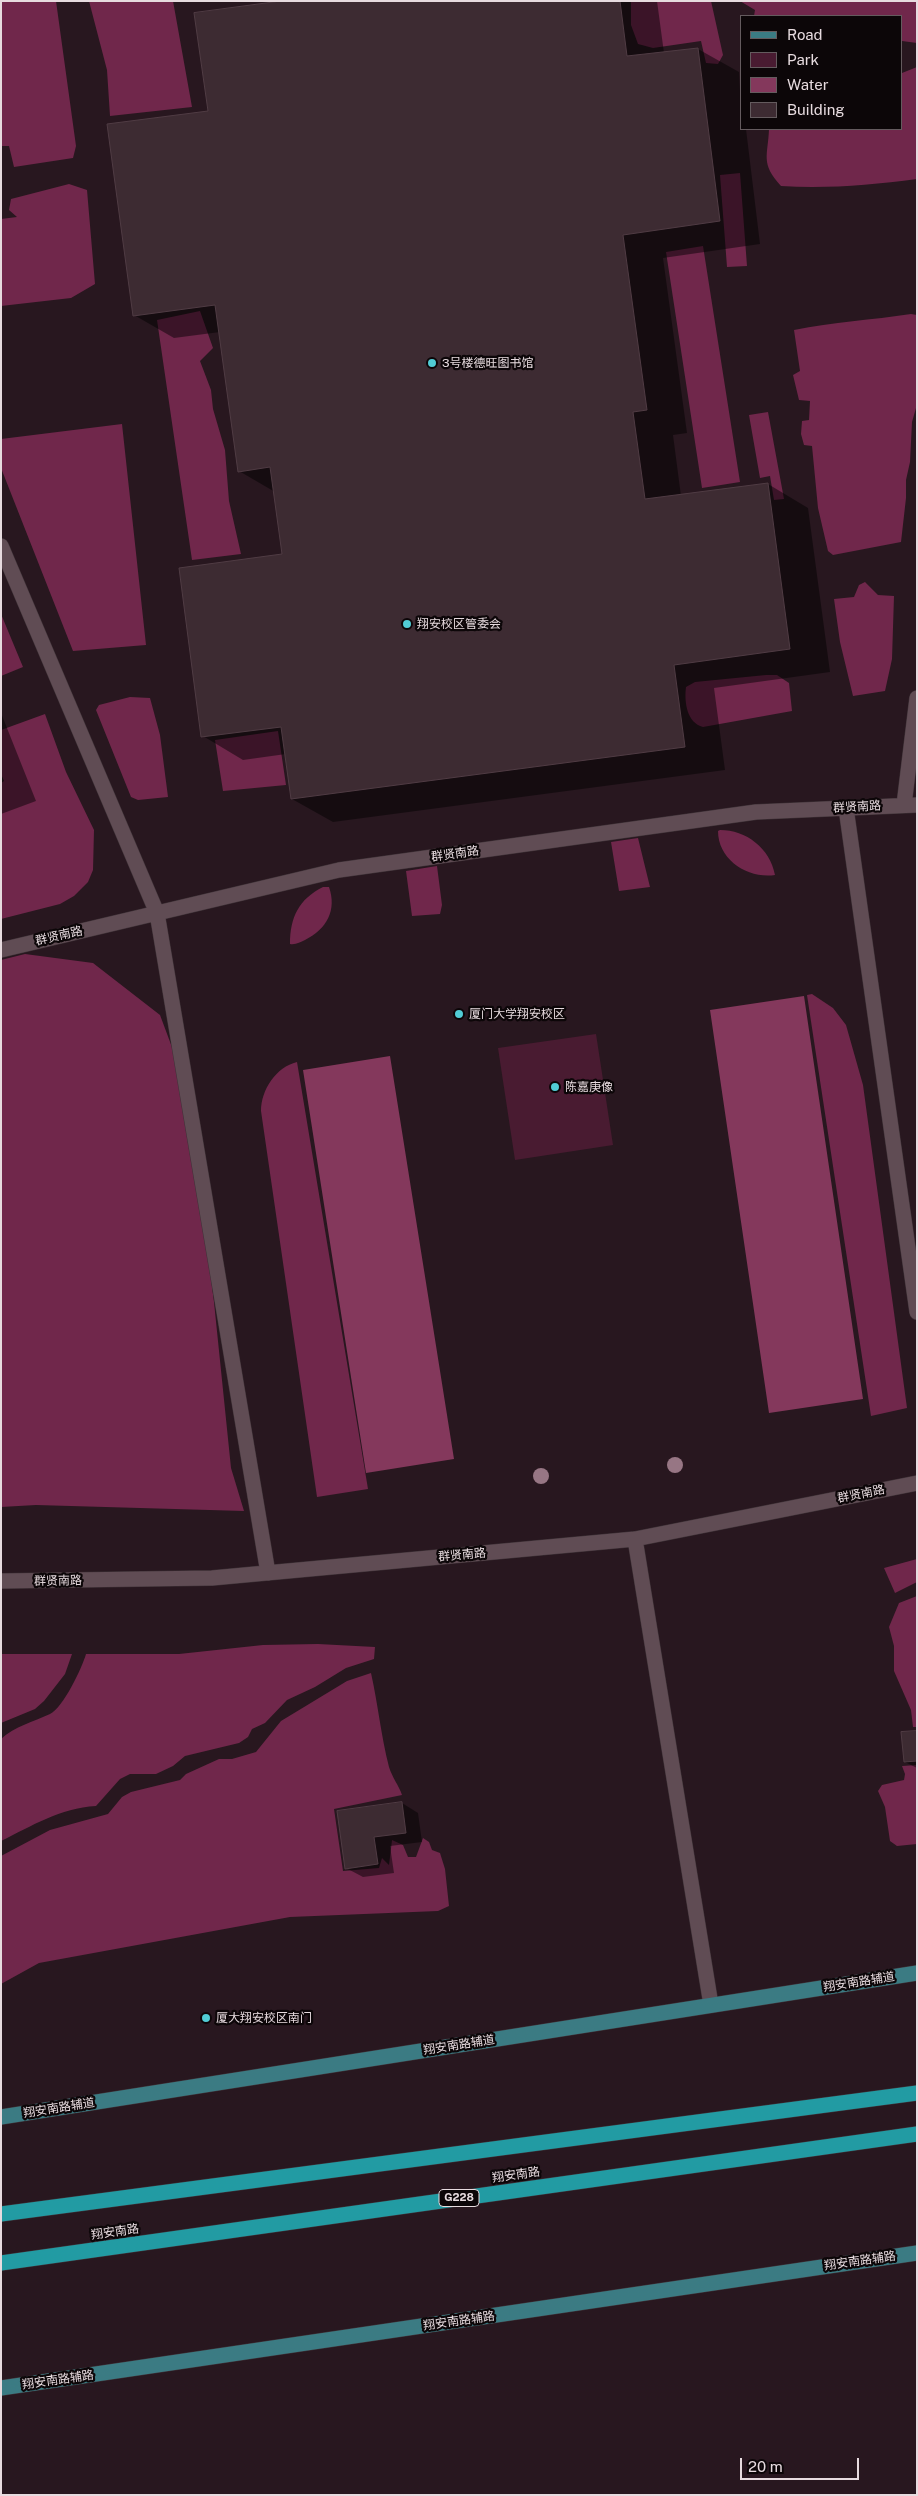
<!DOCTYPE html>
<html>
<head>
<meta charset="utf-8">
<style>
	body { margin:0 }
	#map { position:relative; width:918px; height:2496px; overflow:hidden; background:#28171f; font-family:"Public Sans",sans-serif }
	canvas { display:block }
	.frame { position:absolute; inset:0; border:2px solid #e7dbdf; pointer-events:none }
	.legend { position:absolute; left:740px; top:15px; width:162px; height:115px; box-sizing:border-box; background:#0c0608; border:1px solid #645b5e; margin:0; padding:6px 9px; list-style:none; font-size:15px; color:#e7dbdf }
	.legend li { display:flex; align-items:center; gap:10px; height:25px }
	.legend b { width:25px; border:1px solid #645b5e }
	.scale { position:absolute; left:740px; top:2458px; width:119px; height:22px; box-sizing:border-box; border:2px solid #e7dbdf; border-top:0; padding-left:6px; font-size:15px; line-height:18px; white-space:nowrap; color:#e7dbdf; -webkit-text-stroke:4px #0c0608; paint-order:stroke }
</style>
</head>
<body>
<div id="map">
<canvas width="918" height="2496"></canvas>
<div class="frame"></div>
<ul class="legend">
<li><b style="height:6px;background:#3b7b83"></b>Road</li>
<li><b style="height:14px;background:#491b31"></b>Park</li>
<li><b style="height:14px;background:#84385c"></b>Water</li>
<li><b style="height:14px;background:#3d2b32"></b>Building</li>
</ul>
<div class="scale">20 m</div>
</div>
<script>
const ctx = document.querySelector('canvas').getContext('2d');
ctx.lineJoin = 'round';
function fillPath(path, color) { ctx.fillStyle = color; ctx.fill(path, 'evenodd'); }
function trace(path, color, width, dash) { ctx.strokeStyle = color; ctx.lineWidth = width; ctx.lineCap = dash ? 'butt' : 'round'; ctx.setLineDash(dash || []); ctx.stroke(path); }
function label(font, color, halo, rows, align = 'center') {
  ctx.font = font + ' "Public Sans","Noto Sans SC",sans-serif'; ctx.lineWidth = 4.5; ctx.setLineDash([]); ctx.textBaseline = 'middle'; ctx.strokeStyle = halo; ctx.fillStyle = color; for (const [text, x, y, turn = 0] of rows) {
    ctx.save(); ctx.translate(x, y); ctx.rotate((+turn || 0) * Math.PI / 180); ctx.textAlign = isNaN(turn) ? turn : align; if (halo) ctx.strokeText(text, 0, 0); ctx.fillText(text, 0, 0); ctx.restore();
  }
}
fillPath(new Path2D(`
	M 596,1034 L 613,1145 L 515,1160 L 498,1048 Z`), '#491b31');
fillPath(new Path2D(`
	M 1,1 L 56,1 L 76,146 L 73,158 L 14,167 L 9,146 L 1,146 Z
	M 89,1 L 173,1 L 192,107 L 110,116 L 107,70 Z
	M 631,1 L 711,1 L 723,55 L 718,64 L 706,63 L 701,41 L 653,48 L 638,44 L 631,25 Z
	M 740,1 L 917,1 L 917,43 L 902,41 L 902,16 L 754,16 L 755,10 Z
	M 917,67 L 917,179 C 871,185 826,189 781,186 C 760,163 768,156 769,129 L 902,129 L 902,73 Z
	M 740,173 L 747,266 L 727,267 L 720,175 Z
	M 69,184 L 87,190 L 95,284 L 71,298 L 1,306 L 1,219 L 17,217 L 9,210 L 11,199 Z
	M 703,246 L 740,482 L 702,488 L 666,252 Z
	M 200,311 L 213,348 L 200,361 L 211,390 L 213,409 L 225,450 L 229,501 L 241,554 L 192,560 L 157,320 Z
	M 911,314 L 917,315 L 916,408 L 912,422 L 910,462 L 906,480 L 906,498 L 901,542 L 833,555 L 828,551 L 818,508 L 812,446 L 804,445 L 801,434 L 802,421 L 809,420 L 810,401 L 799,400 L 793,375 L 800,371 L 794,330 C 833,322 872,320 911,314 Z
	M 768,412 L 784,499 L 774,500 L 770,476 L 760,478 L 749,415 Z
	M 122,424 L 146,645 L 73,651 L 1,468 L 1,439 Z
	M 865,582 L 878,595 L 894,596 L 892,659 L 885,691 L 853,696 L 840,642 L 834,599 L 854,597 L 859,585 Z
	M 1,614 L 23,667 L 1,676 Z
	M 766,675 L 777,675 L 789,683 L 792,711 L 703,727 C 687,723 684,702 686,687 L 695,682 Z
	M 130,697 L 150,698 L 160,735 L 168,797 L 138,800 L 131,797 L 96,710 L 99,705 Z
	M 45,714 L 66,772 L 94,830 L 93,870 L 88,882 L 74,896 L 60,904 L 1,919 L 1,783 L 4,781 L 1,774 L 1,730 Z
	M 278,731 L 286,785 L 223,791 L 215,740 Z
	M 720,830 C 746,830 770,848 775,875 C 748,879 718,860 718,831 Z
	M 638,838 L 650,887 L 619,891 L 611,842 Z
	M 437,866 L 442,905 L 440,914 L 412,916 L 406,871 Z
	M 323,887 L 329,887 C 337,910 327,929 305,940 C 300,942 296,945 290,944 C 290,917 299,899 323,887 Z
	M 25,954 L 93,963 L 160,1015 L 179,1066 L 194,1145 L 214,1302 L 231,1468 L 244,1511 L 36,1505 L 1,1507 L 1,960 Z
	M 812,994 L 833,1008 L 846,1025 L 863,1085 L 907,1408 L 871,1416 L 807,995 Z
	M 297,1062 L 368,1489 L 317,1497 L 261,1111 C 261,1090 276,1067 297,1062 Z
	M 917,1559 L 917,1582 L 895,1593 L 884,1568 Z
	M 917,1596 L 917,1727 L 913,1727 L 911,1710 L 894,1671 L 894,1646 L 889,1627 L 899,1603 Z
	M 318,1644 L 375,1647 L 374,1659 L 346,1668 L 315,1687 L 287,1700 L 265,1723 L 252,1729 L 248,1737 L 239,1743 L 185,1756 L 173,1766 L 156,1774 L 130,1774 L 120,1779 L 96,1806 C 60,1808 32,1826 1,1841 L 1,1739 C 15,1726 33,1722 50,1714 C 63,1708 82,1668 86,1654 L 179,1654 L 263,1645 Z
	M 1,1654 L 72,1654 L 65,1674 L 44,1701 L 35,1709 L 1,1723 Z
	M 371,1673 C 378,1704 381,1736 389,1767 C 392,1777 399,1786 402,1795 L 334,1809 L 343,1871 L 379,1868 L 382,1858 L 389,1865 L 392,1840 L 403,1845 L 408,1857 L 416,1857 L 423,1838 L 429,1842 L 432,1850 L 440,1853 L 445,1869 L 449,1906 L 438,1911 L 290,1917 L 39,1963 L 1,1984 L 1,1856 L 50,1830 L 108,1814 L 122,1797 L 131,1792 L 180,1780 L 186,1774 L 219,1759 L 232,1759 L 256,1752 L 281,1721 L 347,1681 Z
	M 917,1765 L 917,1844 L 897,1846 L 890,1841 L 885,1807 L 878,1791 L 882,1785 L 904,1780 L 905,1774 L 902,1766 Z`), '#70274b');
fillPath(new Path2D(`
	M 804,996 L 863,1399 L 769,1413 L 710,1010 Z
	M 390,1056 L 454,1459 L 366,1473 L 303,1070 Z`), '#84385c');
fillPath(new Path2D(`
	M 290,1 L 657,1 L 664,53 L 698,49 L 739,72 L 742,129 L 746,129 L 760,244 L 663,258 L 687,433 L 673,435 L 681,496 L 768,484 L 808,508 L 830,672 L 714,688 L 725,770 L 333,822 L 292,799 L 286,754 L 243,760 L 203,736 L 283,555 L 275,492 L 239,471 L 220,332 L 174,338 L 134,315 L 209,112 Z
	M 1,713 L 36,801 L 1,814 Z
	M 917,1732 L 917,1768 L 905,1762 Z
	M 402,1803 L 418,1813 L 422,1842 L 390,1846 L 394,1873 L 363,1877 L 346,1868 Z`), '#0007');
const building = new Path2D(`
	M 281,1 L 620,1 L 627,56 L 698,48 L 720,221 L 623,235 L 647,410 L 633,412 L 645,499 L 768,483 L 790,649 L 674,665 L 685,747 L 291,799 L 281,727 L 201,737 L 179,568 L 282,554 L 270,467 L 238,472 L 215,305 L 133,316 L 107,124 L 208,111 L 194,13 Z
	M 917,1731 L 917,1761 L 904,1762 L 901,1732 Z
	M 402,1802 L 406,1833 L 374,1837 L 378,1864 L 345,1869 L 337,1811 Z`);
fillPath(building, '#3d2b32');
trace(building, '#503c44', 1);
const minor = new Path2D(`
	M 1,546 L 157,913 L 268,1573
	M 904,805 L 917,698
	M 846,808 L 917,1312
	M 1,950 L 339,870 L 756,812 L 917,805
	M 635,1539 L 711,2005
	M 1,1581 L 212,1578 L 635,1539 L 917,1483`);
const major = new Path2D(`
	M 1,2117 L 917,1973
	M 1,2388 L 917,2253`);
const highway = new Path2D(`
	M 1,2214 L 917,2093
	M 1,2263 L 917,2134`);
trace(minor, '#3f3338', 16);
trace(major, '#3f3338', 16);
trace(highway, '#3f3338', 16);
trace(minor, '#604c54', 15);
trace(major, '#3b7b83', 15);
trace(highway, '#229ba3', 15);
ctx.fillStyle = '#977684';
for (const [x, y] of [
	[675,1465],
	[541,1476]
]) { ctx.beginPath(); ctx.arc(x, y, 8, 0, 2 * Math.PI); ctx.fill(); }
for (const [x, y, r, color] of [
	[432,363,5,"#51ccd5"],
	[407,624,5,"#51ccd5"],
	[459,1014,5,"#51ccd5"],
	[555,1087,5,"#51ccd5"],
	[206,2018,5,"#51ccd5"]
]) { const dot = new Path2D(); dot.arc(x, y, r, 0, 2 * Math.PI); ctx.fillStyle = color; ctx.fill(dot); trace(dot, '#0c0608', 2); }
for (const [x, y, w] of [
	[459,2198,40]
]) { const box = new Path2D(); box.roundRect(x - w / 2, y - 8.5, w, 17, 4); ctx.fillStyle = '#0c0608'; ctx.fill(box); trace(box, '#e7dbdf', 1); }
label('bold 11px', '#e7dbdf', null, [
	["G228",459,2198]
]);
label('12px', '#e7dbdf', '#0c0608', [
	["3号楼德旺图书馆",442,363],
	["翔安校区管委会",417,624],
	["厦门大学翔安校区",469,1014],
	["陈嘉庚像",565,1087],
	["厦大翔安校区南门",216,2018]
], 'left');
label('12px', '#e7dbdf', '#0c0608', [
	["群贤南路",857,807,-3],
	["群贤南路",455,854,-8],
	["群贤南路",59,936,-13],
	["群贤南路",861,1494,-11],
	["群贤南路",462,1555,-5],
	["群贤南路",58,1581,-1],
	["翔安南路辅道",859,1982,-9],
	["翔安南路辅道",459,2045,-9],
	["翔安南路辅道",59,2108,-9],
	["翔安南路",516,2175,-8],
	["翔安南路",115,2232,-8],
	["翔安南路辅路",860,2261,-8],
	["翔安南路辅路",459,2321,-8],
	["翔安南路辅路",58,2380,-8]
]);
</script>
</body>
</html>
